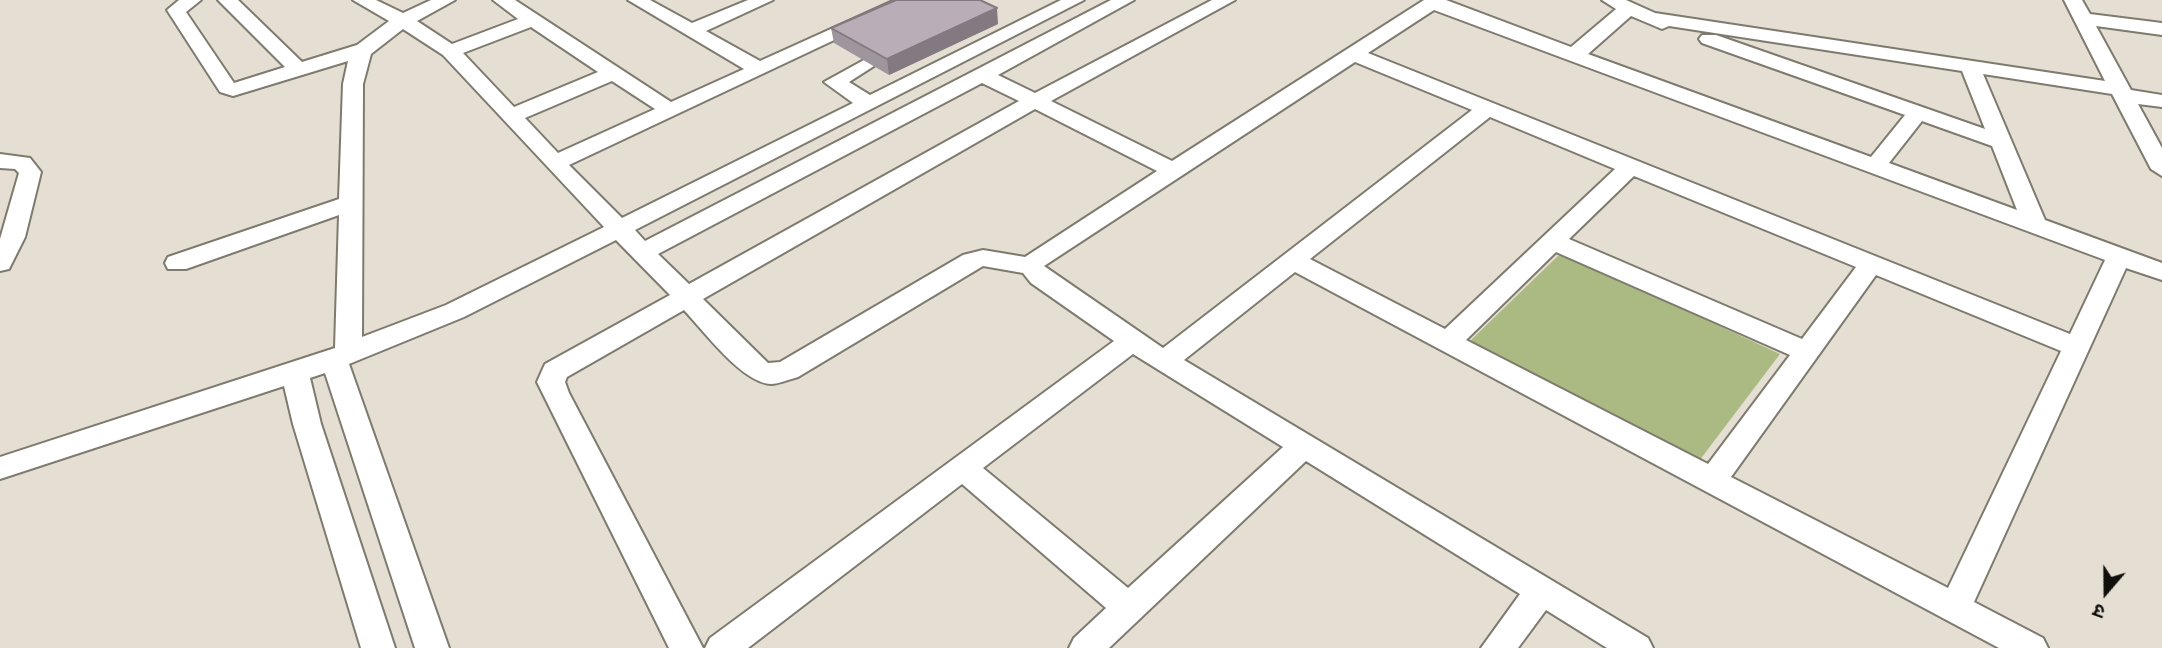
<!DOCTYPE html>
<html>
<head>
<meta charset="utf-8">
<style>
	body { margin:0 }
	#map { position:relative; width:2162px; height:648px; overflow:hidden; background:#e4dfd2; font-family:Lora,"Noto Sans Devanagari",serif }
	canvas { display:block }
	.north { position:absolute; left:2071px; top:557px; width:70px; height:70px; -webkit-text-stroke:5px #e4dfd2; paint-order:stroke; rotate:200deg; font-size:19px; font-weight:700; line-height:28px; text-align:center; color:#110f0b }
	.north::after { content:''; display:block; margin:auto; width:24px; height:32px; background:#110f0b; clip-path:polygon(50% 0,100% 100%,50% 72%,0 100%) }
</style>
</head>
<body>
<div id="map">
<canvas width="2162" height="648"></canvas>
<div class="north">उ</div>
</div>
<script>
const ctx = document.querySelector('canvas').getContext('2d');
ctx.lineJoin = 'round';
function fillPath(path, color) { ctx.fillStyle = color; ctx.fill(path, 'evenodd'); }
function trace(path, color, width, dash) { ctx.strokeStyle = color; ctx.lineWidth = width; ctx.lineCap = dash ? 'butt' : 'round'; ctx.setLineDash(dash || []); ctx.stroke(path); }
fillPath(new Path2D(`
	M 1561,253 L 1780,354 L 1699,461 L 1470,341 Z`), '#aaba82');
const minor = new Path2D(`
	M 179,0 L 201,0 L 186,12 L 234,83 L 285,67 L 218,0 L 238,0 L 302,62 L 357,45 L 389,21 L 353,0 L 376,0 L 403,13 L 431,0 L 455,0 L 417,21 L 452,44 L 518,19 L 493,0 L 515,0 L 671,102 L 744,69 L 628,0 L 650,0 L 692,23 L 748,0 L 773,0 L 706,31 L 760,61 L 895,0 L 919,0 L 569,165 L 622,218 L 853,103 L 824,82 L 864,60 L 874,66 L 849,82 L 870,95 L 1061,0 L 1084,0 L 635,230 L 645,241 L 1111,0 L 1134,0 L 998,75 L 1035,93 L 1212,0 L 1235,0 L 1051,101 L 1172,161 L 1424,0 L 1446,0 L 1571,47 L 1616,9 L 1602,0 L 1626,0 L 1655,13 L 2105,81 L 2064,0 L 2082,0 L 2090,14 L 2162,23 L 2162,35 L 2096,26 L 2131,90 L 2162,95 L 2162,107 L 2138,104 L 2162,148 L 2162,176 L 2151,169 L 2112,94 L 1983,74 L 2045,220 L 2162,263 L 2162,280 L 2126,268 L 1974,602 L 2043,638 L 2048,648 L 1999,648 L 1295,272 L 1184,360 L 1648,638 L 1653,648 L 1607,648 L 1546,610 L 1518,648 L 1481,648 L 1520,594 L 1306,461 L 1109,648 L 1069,648 L 1074,638 L 1106,608 L 962,484 L 748,648 L 705,648 L 710,638 L 1114,341 L 1031,283 L 1023,273 L 983,266 L 798,377 C 790,379 779,384 771,384 C 742,383 703,330 684,310 L 567,377 L 565,382 L 569,393 L 703,648 L 669,648 L 537,382 L 545,364 L 670,295 L 616,240 L 464,317 L 349,364 L 449,648 L 415,648 L 325,373 L 310,378 L 321,424 L 395,648 L 361,648 L 293,424 L 284,386 L 0,479 L 0,457 L 335,348 L 339,215 L 186,269 L 168,269 L 165,263 L 168,257 L 339,199 L 343,84 L 348,61 L 233,96 L 220,92 L 167,10 ZM 1434,10 L 2105,260 L 2070,334 L 1368,53 ZM 1631,16 L 1662,29 L 1669,26 L 1962,71 L 1985,129 L 1716,35 L 1702,35 L 1699,39 L 1702,43 L 1905,115 L 1871,157 L 1588,54 ZM 531,27 L 598,72 L 514,107 L 463,53 ZM 403,29 L 443,55 L 604,227 L 446,305 L 362,337 L 363,84 L 371,54 ZM 1355,62 L 1472,110 L 1163,348 L 1044,266 ZM 612,81 L 655,109 L 558,153 L 525,118 ZM 982,83 L 1019,101 L 689,284 L 658,254 ZM 1035,109 L 1157,171 L 1025,257 L 983,250 L 963,255 L 780,362 L 768,363 L 703,299 ZM 1490,117 L 1615,169 L 1445,329 L 1310,259 ZM 1922,121 L 1992,146 L 2017,210 L 1889,163 ZM 1634,176 L 1856,267 L 1802,339 L 1569,239 ZM 1556,252 L 1790,355 L 1708,464 L 1466,340 ZM 1876,275 L 2061,351 L 1948,588 L 1731,477 ZM 1133,354 L 1283,447 L 1128,588 L 983,468 Z
	M 0,154 L 30,158 L 41,172 L 25,237 L 9,269 L 0,271 L 0,239 L 19,173 L 15,169 L 0,168 Z`);
trace(minor, '#7e7a6e', 4);
fillPath(minor, '#fff');
fillPath(new Path2D(`
	M 998,24 L 889,75 L 834,43 L 831,28 Z`), '#9f969d');
fillPath(new Path2D(`
	M 997,8 L 998,24 L 889,75 L 887,59 Z`), '#827a80');
const building = new Path2D(`
	M 896,0 L 980,0 L 997,8 L 887,59 L 831,28 Z`);
fillPath(building, '#b9aeb7');
trace(building, '#827a80', 2);
</script>
</body>
</html>
